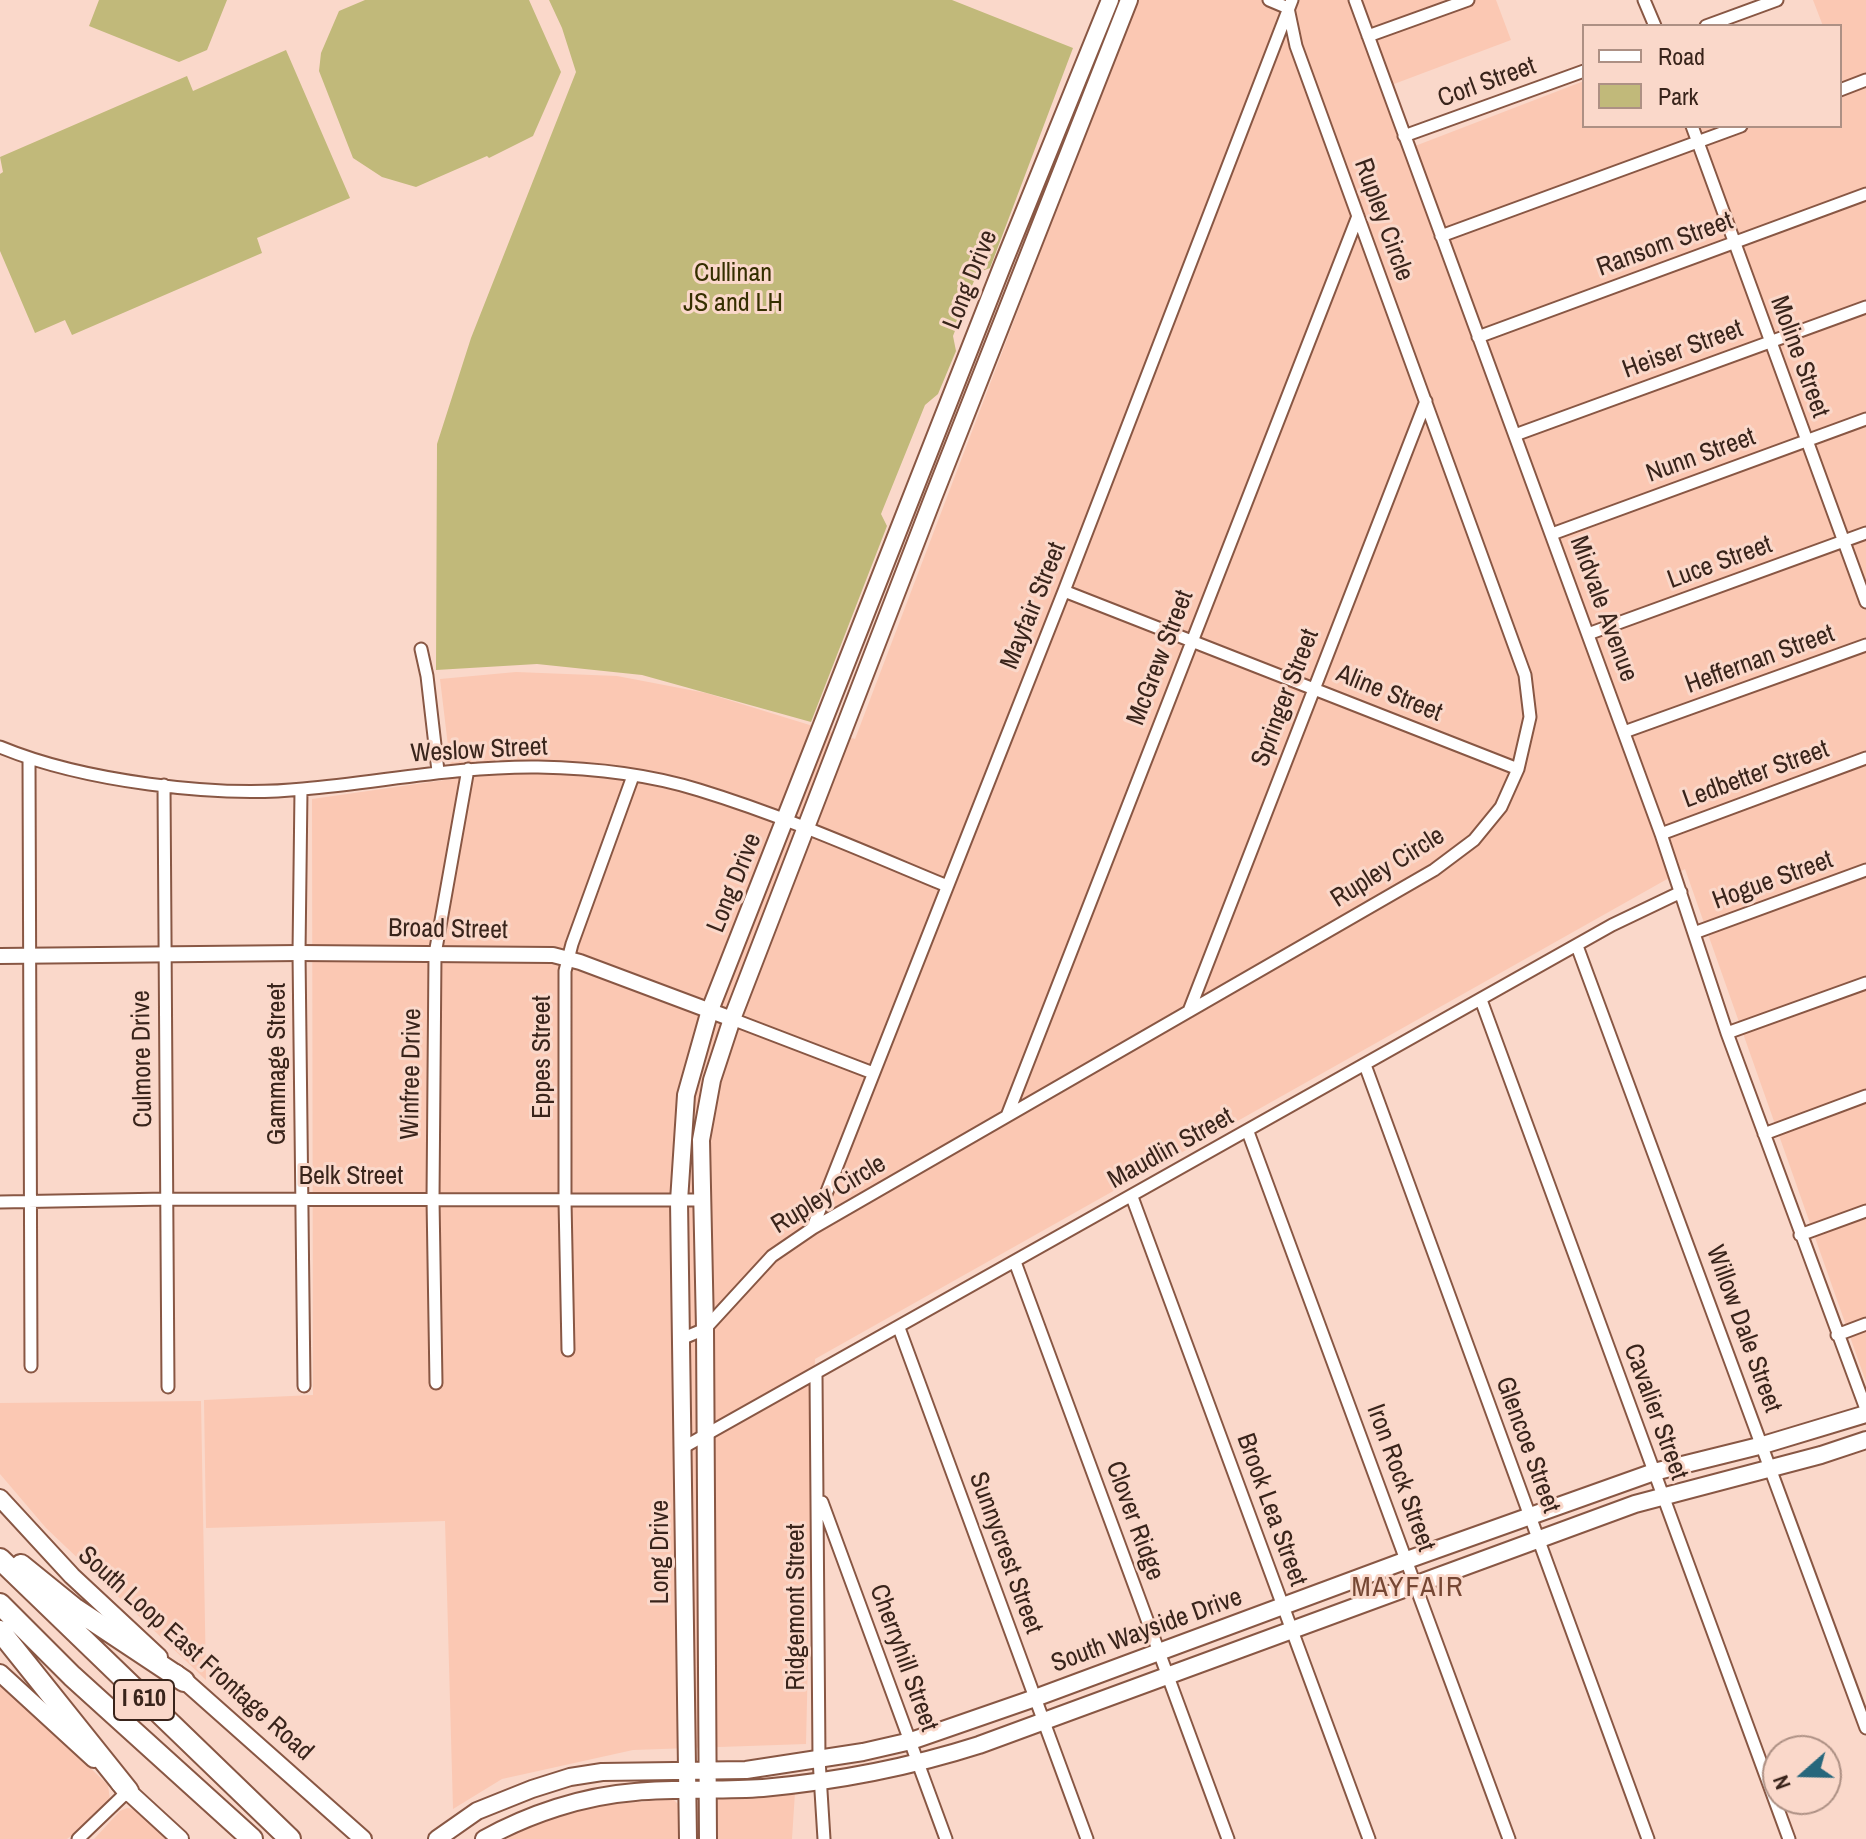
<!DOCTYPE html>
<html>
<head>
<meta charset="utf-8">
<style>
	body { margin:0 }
	#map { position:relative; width:1866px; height:1839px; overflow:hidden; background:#fad8ca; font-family:"Archivo Narrow",sans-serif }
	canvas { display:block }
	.legend { position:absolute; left:1582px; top:24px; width:260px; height:104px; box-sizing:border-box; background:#fad8ca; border:2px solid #ad9084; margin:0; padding:10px 14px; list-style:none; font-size:24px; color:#39241b }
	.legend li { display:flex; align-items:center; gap:16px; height:40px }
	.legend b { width:40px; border:2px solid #ad9084 }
	.north { position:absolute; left:1762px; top:1735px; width:80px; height:80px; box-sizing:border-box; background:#fad8ca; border:2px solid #ad9084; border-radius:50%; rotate:250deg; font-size:22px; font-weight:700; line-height:32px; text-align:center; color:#39241b }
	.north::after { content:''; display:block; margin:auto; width:28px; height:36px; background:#27677c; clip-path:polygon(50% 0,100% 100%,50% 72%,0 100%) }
</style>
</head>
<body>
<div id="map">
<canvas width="1866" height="1839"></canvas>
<ul class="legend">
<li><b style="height:10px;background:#fff"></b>Road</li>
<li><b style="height:22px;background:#c1b97a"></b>Park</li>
</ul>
<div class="north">N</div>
</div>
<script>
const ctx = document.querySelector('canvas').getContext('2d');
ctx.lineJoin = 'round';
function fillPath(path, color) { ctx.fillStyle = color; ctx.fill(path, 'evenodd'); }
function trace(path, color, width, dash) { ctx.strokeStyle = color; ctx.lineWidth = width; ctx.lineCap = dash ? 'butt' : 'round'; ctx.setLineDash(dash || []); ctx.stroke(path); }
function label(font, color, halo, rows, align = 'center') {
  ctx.font = font + ' "Archivo Narrow",sans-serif'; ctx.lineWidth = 6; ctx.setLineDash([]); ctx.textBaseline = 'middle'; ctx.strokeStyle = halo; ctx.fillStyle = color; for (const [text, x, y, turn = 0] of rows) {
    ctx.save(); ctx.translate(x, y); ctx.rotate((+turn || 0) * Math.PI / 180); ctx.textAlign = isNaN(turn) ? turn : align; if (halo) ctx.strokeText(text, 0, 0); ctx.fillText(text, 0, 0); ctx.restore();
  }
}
fillPath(new Path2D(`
	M 1136,0 L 1496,0 L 1511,40 L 1394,84 L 1415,146 L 1584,81 L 1584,126 L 1840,126 L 1840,26 L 1823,26 L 1813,0 L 1866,0 L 1866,1382 L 1685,869 L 815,1359 L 806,1744 L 633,1750 L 502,1779 L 453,1809 L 445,1521 L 206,1528 L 204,1400 L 313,1395 L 312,799 L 452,779 L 440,679 L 516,672 L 617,676 L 706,693 L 855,739 Z
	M 201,1401 L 206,1680 L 46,1528 L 0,1474 L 0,1403 Z
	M 0,1681 L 108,1785 L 110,1800 L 100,1813 L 67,1839 L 0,1839 Z
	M 795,1792 L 792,1839 L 714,1839 L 715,1795 Z
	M 673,1799 L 681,1807 L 681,1839 L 501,1839 L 528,1825 L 582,1807 Z
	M 127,1808 L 134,1809 L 165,1839 L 94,1839 L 120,1811 Z`), '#fbc8b3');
fillPath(new Path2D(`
	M 99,0 L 227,0 L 207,50 L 179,62 L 89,26 Z
	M 365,0 L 529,0 L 561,72 L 533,136 L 489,158 L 487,156 L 416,187 L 382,177 L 353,158 L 319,71 L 321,53 L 339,11 Z
	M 549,0 L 952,0 L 1073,48 L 990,268 L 977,273 L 953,336 L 956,351 L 938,394 L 925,405 L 881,514 L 887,526 L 811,722 L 642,675 L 537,664 L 436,670 L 437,444 L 471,338 L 576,72 L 562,28 Z
	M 286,50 L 350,198 L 257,238 L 262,253 L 72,335 L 65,320 L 35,333 L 0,251 L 0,174 L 3,172 L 0,157 L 187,76 L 193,91 Z`), '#c1b97a');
const minor = new Path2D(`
	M 1355,0 L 1661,834 L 1727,1033 L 1866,1409
	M 1644,0 L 1655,26
	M 1706,26 L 1777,0
	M 1368,36 L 1468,0
	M 1840,90 L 1866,80
	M 1692,126 L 1866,602
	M 1404,136 L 1584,71
	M 1441,236 L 1741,126
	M 1478,337 L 1866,194
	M 1515,435 L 1866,307
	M 1552,534 L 1866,419
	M 1064,591 L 1518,769
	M 1588,634 L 1866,533
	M 421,649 L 427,676 L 438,771
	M 1624,732 L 1866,645
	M 0,747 C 82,781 215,798 303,789 C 382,782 458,766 538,767 C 590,768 648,774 699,790 C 784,816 865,852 947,886
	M 29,759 L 31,1366
	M 164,785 L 168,1387
	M 301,790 L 299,953 L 304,1386
	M 1661,834 L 1866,758
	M 1694,933 L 1866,870
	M 1577,946 L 1866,1728
	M 1481,1000 L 1789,1839
	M 1189,1011 L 1426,401
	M 732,1019 L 873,1073
	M 1727,1033 L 1866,983
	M 1365,1065 L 1648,1839
	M 1007,1116 L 1358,216
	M 1248,1132 L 1509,1839
	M 1764,1134 L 1866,1096
	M 1132,1197 L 1369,1839
	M 0,1202 L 167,1199 L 703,1200
	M 813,1227 L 1064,591 L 1292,0
	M 1800,1235 L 1866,1211
	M 1015,1262 L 1228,1839
	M 899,1328 L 1087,1839
	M 1837,1335 L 1866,1324
	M 681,1339 L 705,1329 L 772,1256 L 813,1228 L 1434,870 L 1474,840 L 1501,807 L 1518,769 L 1530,717 L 1525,675 L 1296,46 L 1288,8 L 1269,0
	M 568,1350 L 565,1201 L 565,971 L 572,944 L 633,776
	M 816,1374 L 819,1759 L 824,1839
	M 436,1383 L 433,1199 L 435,954 L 468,769
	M 684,1447 L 1612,925 L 1681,892
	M 822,1502 L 946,1839
	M 78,1839 L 128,1791`);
const tertiary = new Path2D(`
	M 0,956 L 299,953 L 553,955 L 580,962 L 732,1019`);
const secondary = new Path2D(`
	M 0,1498 L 72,1576 L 159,1657
	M 0,1673 L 94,1759
	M 176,1673 L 363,1839
	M 119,1783 L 180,1839
	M 437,1839 L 477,1811 L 532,1789 L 570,1777 L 602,1772 L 746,1770 L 863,1752 L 911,1741 L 1035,1698 L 1407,1560 L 1654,1472 L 1763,1445 L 1866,1414
	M 484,1839 C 529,1814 583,1796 635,1792 C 678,1788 721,1791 763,1788 C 839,1781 907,1768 979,1745 L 1635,1504 L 1821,1455 L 1866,1440
	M 688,1839 L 679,1201 L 686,1095 L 710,1010 L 1003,264 L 1110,0
	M 708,1839 L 705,1329 L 701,1140 L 712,1080 L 732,1019 L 933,498 L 1129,0`);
const motorway = new Path2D(`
	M 0,1559 L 290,1839
	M 21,1565 L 74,1608 L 184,1681
	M 0,1604 L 72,1676 L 252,1839
	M 0,1631 L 128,1791`);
trace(minor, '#885744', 15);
trace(tertiary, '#885744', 18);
trace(secondary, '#885744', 20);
trace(motorway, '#885744', 24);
trace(minor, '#fff', 11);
trace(tertiary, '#fff', 14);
trace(secondary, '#fff', 16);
trace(motorway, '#fff', 20);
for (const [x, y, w] of [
	[144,1700,60]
]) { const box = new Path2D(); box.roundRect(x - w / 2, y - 20, w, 40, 6); ctx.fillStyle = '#fad8ca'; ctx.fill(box); trace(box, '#39241b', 2); }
label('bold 24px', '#39241b', null, [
	["I 610",144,1700]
]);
label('26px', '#39241b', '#fad8ca', [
	["Corl Street",1487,83,-20],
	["Rupley Circle",1383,220,70],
	["Ransom Street",1665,245,-20],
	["Long Drive",971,280,-68],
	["Heiser Street",1683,350,-20],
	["Moline Street",1799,357,70],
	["Nunn Street",1701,456,-20],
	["Luce Street",1720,563,-20],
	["Mayfair Street",1034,606,-68],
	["Midvale Avenue",1603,609,70],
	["McGrew Street",1161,658,-69],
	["Heffernan Street",1760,660,-20],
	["Aline Street",1389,694,22],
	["Springer Street",1286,698,-69],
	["Weslow Street",479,751,-3],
	["Ledbetter Street",1756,775,-20],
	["Rupley Circle",1388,868,-32],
	["Hogue Street",1773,881,-20],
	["Long Drive",735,883,-68],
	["Broad Street",448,930,1],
	["Eppes Street",543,1057,-90],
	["Culmore Drive",143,1059,-91],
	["Gammage Street",278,1064,-90],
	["Winfree Drive",412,1074,-89],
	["Maudlin Street",1171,1149,-29],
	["Belk Street",351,1177],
	["Rupley Circle",829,1195,-31],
	["Willow Dale Street",1743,1329,70],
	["Cavalier Street",1655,1412,70],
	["Glencoe Street",1527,1445,70],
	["Iron Rock Street",1400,1478,70],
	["Brook Lea Street",1271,1510,70],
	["Clover Ridge",1134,1521,70],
	["Long Drive",661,1552,-90],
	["Sunnycrest Street",1005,1553,70],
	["Ridgemont Street",797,1607,-90],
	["South Wayside Drive",1147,1631,-20],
	["South Loop East Frontage Road",195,1654,42],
	["Cherryhill Street",903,1658,70]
]);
label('26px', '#352f00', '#fad8ca', [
	["Cullinan",733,274],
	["JS and LH",733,304]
]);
ctx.letterSpacing = '2px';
label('28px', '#764734', '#fad8ca', [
	["MAYFAIR",1408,1588]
]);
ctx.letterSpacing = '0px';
</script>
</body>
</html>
